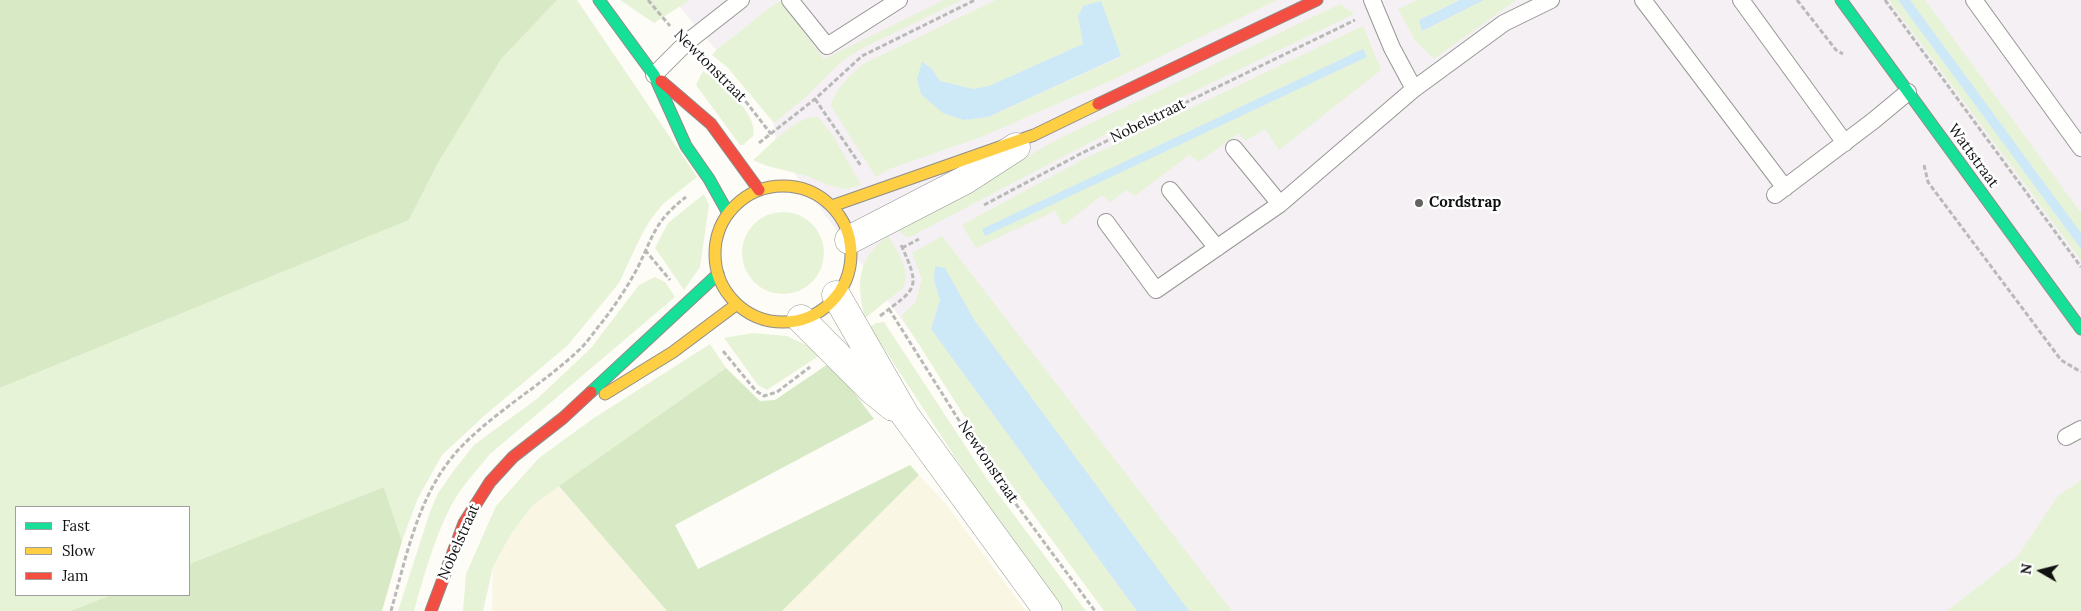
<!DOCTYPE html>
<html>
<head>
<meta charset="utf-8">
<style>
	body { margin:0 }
	#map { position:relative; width:2081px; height:611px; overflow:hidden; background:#fdfcf7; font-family:Lora,serif }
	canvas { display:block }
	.legend { position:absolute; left:15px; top:506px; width:175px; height:90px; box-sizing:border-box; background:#fff; border:1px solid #a0a0a0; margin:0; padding:6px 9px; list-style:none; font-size:15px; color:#111 }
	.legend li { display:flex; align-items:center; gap:10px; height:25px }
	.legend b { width:25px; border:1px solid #a0a0a0 }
	.north { position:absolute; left:2016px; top:546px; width:50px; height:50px; -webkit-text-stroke:4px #fff; paint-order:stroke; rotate:278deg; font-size:14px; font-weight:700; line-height:20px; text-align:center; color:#111 }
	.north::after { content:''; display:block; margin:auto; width:18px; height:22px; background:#111; clip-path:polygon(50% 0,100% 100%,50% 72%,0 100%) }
</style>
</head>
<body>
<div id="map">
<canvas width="2081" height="611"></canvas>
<ul class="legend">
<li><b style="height:6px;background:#16e098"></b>Fast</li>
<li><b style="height:6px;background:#ffcf43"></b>Slow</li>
<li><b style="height:6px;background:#f24e42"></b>Jam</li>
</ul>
<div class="north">N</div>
</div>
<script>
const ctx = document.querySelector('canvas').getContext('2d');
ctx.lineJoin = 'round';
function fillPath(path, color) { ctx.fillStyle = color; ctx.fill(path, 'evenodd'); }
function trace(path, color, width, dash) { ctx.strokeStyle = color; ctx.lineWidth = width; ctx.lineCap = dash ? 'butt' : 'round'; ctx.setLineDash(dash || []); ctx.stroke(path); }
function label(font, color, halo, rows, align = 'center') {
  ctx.font = font + ' Lora,serif'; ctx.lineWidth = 5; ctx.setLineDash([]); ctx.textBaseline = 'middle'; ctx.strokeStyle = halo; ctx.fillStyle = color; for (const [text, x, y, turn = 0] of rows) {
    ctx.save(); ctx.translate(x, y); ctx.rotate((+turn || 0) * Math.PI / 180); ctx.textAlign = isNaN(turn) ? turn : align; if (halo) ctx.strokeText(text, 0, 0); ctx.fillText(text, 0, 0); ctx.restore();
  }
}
fillPath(new Path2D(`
	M 674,0 L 2081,0 L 2081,611 L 1108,611 L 892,306 L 777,149 L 773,118 Z`), '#f5f0f3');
fillPath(new Path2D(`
	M 919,475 L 946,504 L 1026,611 L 782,611 Z
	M 559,486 L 667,611 L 492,611 L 493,567 L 511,534 L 533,505 Z`), '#f9f7e4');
fillPath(new Path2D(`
	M 557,0 L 577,0 L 697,177 L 663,204 L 651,219 L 641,236 L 619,283 L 568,345 L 484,416 L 442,455 L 418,498 L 402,541 L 384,487 L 189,564 L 189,507 L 16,507 L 16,595 L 111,595 L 70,611 L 0,611 L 0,388 L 409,220 L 438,163 L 501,58 Z
	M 620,0 L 690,0 L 654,23 Z
	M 944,0 L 962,0 L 865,47 L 843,60 L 806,97 L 774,123 L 728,68 L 712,55 C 719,46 727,42 736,35 C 751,23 764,11 780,1 L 824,59 Z
	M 996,0 L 1277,0 L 1112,80 L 981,137 L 889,169 L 876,177 L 831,106 C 835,88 850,76 863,64 ZM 1083,6 L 1121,57 L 988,117 L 964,120 L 922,62 L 931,68 L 940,81 L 973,89 L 989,86 L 1083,44 L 1078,16 Z
	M 1417,0 L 1460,0 L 1419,20 L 1423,31 L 1484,0 L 1516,0 L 1434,59 L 1415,40 L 1398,9 Z
	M 1889,0 L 1898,0 L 2081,249 L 2081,260 Z
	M 1910,0 L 1925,0 L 2081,213 L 2081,233 Z
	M 1340,4 L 1354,14 L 1114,130 L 910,237 L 907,237 L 899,231 L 901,228 L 1060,138 Z
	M 1363,26 L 1381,70 L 1279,150 L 1265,129 L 1245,141 L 1239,133 L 1199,162 L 1189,155 L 1135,196 L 1126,190 L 1110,202 L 1102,195 L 1065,224 L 1062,224 L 1055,211 L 976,248 L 962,225 L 1082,160 ZM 1363,49 L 1367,57 L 985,235 L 983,229 Z
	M 703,71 C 720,83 759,113 753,136 L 743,145 L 740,145 L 696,85 Z
	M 812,117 L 818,117 L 834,137 L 861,185 L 845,189 L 828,185 L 807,176 L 767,166 L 753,160 C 770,146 790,122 812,117 Z
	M 704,194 L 709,205 L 700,267 L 684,290 L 655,248 L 668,223 Z
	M742 253a41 41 0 1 1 82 0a41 41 0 1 1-82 0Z
	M 888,236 C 897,251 912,271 903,288 L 865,318 C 856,282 857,259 888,236 Z
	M 942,236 L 1232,611 L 1189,611 L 975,321 L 945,268 L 934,280 L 940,300 L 931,329 L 1137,611 L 1104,611 L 983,446 L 901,316 L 915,303 L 922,279 L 912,253 Z
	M 655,277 L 665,282 L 675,297 L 490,454 C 476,471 461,487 451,506 C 434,539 424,576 414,611 L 398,611 L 430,512 L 438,493 L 455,469 L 474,445 L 538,398 L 591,348 L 639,285 Z
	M 884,322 L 987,479 L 1086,611 L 1064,611 L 1000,526 L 870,327 L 876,323 Z
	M 753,333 L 787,336 L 823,353 L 767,390 L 758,385 L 724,338 Z
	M 710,344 L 726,368 L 533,505 L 511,534 L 493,567 L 483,611 L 463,611 L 466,574 L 496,506 L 539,458 L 594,418 Z
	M 2081,480 L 2081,611 L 1947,611 L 2018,556 L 2058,496 Z`), '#e7f3d7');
fillPath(new Path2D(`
	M 0,0 L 557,0 L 501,59 L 438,163 L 409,220 L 0,388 Z
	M 831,362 L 874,419 L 675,525 L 698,569 L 910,465 L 919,475 L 782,611 L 667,611 L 559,486 L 726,368 L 760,401 L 775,400 Z
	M 384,487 L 402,541 L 382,611 L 70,611 L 111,595 L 189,595 L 189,564 Z`), '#d8eac5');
fillPath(new Path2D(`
	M 1460,0 L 1484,0 L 1422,31 L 1419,20 Z
	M 1898,0 L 1910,0 L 2081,233 L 2081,249 Z
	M 1101,1 L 1121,56 L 988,117 L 964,120 L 943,113 L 921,94 L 917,79 L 922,62 L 931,68 L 940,81 L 973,89 L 989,86 L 1083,44 L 1078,16 L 1083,6 Z
	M 1363,49 L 1367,57 L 985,236 L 982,229 Z
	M 935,266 L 945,268 L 975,321 L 1189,611 L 1137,611 L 931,329 L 940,300 L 934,280 Z`), '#cde8f7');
const lane = new Path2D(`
	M 790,0 L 827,46 L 899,0
	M 1372,0 L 1392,48 L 1414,89
	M 1643,0 L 1785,188
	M 1741,0 L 1845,143
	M 1974,0 L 2081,148
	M 654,75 L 686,43 L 741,0
	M 1234,148 L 1280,204
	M 1170,190 L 1217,248
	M 1775,195 L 1873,121 L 1908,92
	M 1106,222 L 1156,290 L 1280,204 L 1414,89 L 1504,23 L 1551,0
	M 2066,437 L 2081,429`);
const street = new Path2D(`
	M 849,240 L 965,180 L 1016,147
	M 836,295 L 905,415 L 1048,611
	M 801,319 L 872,390 L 893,407`);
const fast = new Path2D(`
	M 599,0 L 654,75 L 686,146 L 709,179 L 728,213
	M 1841,0 L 2081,329
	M 591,392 L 718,274`);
const slow = new Path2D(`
	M715 254a68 68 0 1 1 136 0a68 68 0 1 1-136 0Z
	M 832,206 L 1034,135 L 1098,104
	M 605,394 L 673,352 L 737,304`);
const jam = new Path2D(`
	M 661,81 L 711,124 L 759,190
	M 1098,104 L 1317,0
	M 431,611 L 464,523 L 490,482 L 513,457 L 563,418 L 591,392`);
trace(lane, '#979795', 18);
trace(street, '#979795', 29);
trace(fast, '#8e8d8b', 13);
trace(slow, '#8e8d8b', 13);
trace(jam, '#8e8d8b', 13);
trace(new Path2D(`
	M 648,0 L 670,26
	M 1797,0 L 1836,50 L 1843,54
	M 1885,0 L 2081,267
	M 703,59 L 736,89 L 771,134
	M 815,99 L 861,166
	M 759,143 L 815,99 L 862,56 L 975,0
	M 1924,165 L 1928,182 L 2061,360 L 2081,372
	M 984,205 L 1082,153 L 1355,20
	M 902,248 L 919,239
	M 645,250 L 670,280
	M 889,309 L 987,465 L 1095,611
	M 880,316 C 916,288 922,290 901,245
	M 723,351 L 756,391 L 764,396 L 777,392 L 810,367
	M 391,611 C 407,554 419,490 462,446 C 497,410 542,385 579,350 C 588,342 595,330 603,321 C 616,304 628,286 638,267 C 654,234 655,221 686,197`), '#b9b9b8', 3, [5, 2.5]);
trace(lane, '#fffffe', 16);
trace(street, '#fffffe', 28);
trace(fast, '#16e098', 11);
trace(slow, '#ffcf43', 11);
trace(jam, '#f24e42', 11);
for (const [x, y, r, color] of [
	[1419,203,5,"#646362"]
]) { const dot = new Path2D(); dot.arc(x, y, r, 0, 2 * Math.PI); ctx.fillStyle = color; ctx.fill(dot); trace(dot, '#fff', 2); }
label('15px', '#111', '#fff', [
	["Newtonstraat",710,66,45],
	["Nobelstraat",1148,121,-26],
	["Wattstraat",1973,156,54],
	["Newtonstraat",988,462,56],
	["Nobelstraat",459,542,-66]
]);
label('bold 15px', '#111', '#fff', [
	["Cordstrap",1429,203]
], 'left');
</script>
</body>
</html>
